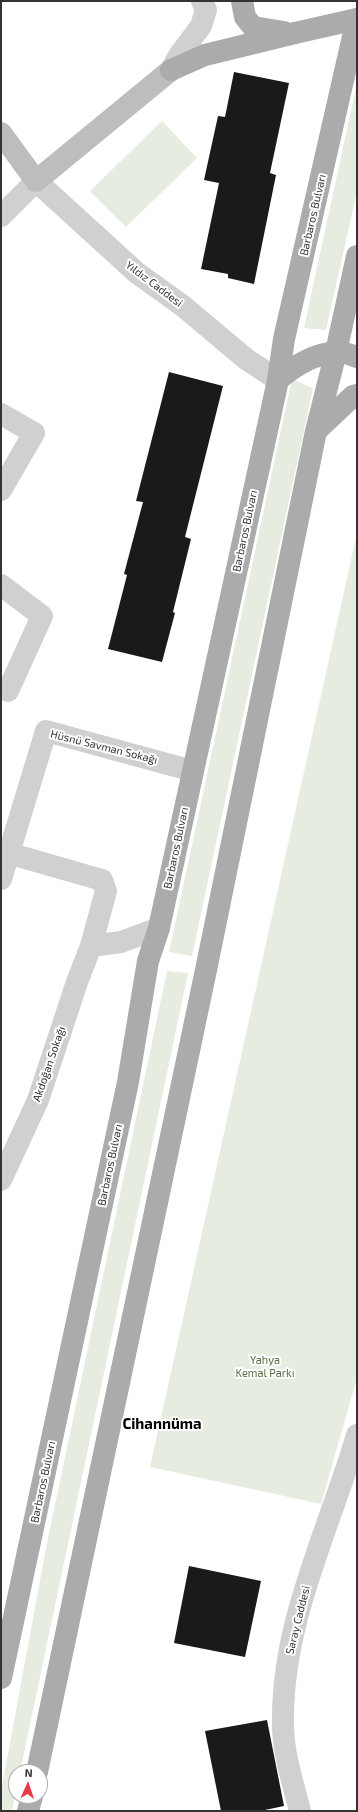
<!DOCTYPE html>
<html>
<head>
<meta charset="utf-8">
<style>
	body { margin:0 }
	#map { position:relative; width:358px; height:1812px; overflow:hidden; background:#fff; font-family:"Exo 2",sans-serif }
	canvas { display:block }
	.frame { position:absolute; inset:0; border:2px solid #333; pointer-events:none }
	.north { position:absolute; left:8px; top:1764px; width:40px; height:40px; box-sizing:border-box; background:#fff; border:1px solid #adadad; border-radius:50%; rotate:3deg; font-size:11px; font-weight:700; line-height:16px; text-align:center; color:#333 }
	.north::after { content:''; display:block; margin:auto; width:14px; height:18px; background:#e63946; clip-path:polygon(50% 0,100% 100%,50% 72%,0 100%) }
</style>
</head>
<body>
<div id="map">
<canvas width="358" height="1812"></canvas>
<div class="frame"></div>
<div class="north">N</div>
</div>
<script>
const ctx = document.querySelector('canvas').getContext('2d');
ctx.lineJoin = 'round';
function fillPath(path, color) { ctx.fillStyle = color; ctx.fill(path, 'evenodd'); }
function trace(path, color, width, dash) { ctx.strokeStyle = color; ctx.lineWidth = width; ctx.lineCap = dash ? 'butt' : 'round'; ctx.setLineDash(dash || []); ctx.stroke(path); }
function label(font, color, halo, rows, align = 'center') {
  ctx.font = font + ' "Exo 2",sans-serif'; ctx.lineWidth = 4; ctx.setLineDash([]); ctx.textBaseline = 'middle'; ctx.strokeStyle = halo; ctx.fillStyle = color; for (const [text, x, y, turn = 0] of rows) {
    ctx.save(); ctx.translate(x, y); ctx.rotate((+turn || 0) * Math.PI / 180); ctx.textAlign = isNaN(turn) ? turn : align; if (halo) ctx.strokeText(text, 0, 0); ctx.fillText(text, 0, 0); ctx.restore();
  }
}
fillPath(new Path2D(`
	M 357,83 L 357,191 L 326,330 L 304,328 Z
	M 162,121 L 197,158 L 126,227 L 90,191 Z
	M 292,379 L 313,388 L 192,956 L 169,952 Z
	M 357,533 L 357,1378 L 321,1504 L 150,1467 Z
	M 167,971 L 188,973 L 20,1772 L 16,1772 L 16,1791 L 12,1811 L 1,1811 L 1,1792 L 46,1548 Z`), '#e6ecdf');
fillPath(new Path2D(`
	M 234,72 L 289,83 L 270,173 L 276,175 L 254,284 L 228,278 L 228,274 L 201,269 L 219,183 L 204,180 L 218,116 L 225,117 Z
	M 169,372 L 223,386 L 185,537 L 191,539 L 173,612 L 175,613 L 162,662 L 108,649 L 127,575 L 124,574 L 143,502 L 136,501 Z
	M 189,1566 L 261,1581 L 245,1657 L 174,1643 Z
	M 267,1720 L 284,1806 L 260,1811 L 221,1811 L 205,1731 Z`), '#1a1a1a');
trace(new Path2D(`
	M 171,70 L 180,54 L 201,26 L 206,10 L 202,1
	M 1,414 L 34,433 L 1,490
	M 1,585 L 42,616 L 8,691
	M 1,851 L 102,880 L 106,891 L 91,946 L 77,982 L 38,1100 L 1,1180
	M 1,879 L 46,731 L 193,771
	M 91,946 L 121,942 L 159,928
	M 300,1811 C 293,1783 283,1753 283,1725 C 281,1623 329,1530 357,1435`), '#d0d0d0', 22);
trace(new Path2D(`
	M 1,216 L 36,181 L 137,273 L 183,306 L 246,359 L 278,380`), '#d0d0d0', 22);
trace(new Path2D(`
	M 1,133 L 36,181 L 171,70`), '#bdbdbd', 22);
trace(new Path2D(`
	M 242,1 L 245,17 L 253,27 L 284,32
	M 171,70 L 205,55 L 295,33
	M 278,380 C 294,366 314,354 336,352 C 342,351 351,355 357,357
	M 316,431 L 353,396 L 357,395
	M 1,1678 L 128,1082 L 148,961 L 159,928 L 278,380 L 284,339 L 357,19
	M 37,1772 L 206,970 L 316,431 L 336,352 L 357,256
	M 28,1811 L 32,1796`), '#ababab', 22);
trace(new Path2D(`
	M 295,33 L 357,19`), '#ababab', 22);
label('11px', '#333', '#fff', [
	["Barbaros Bulvarı",313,215,-77],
	["Yıldız Caddesi",154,284,37],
	["Barbaros Bulvarı",245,531,-78],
	["Hüsnü Savman Sokağı",104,747,14],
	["Barbaros Bulvarı",176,848,-78],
	["Akdoğan Sokağı",49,1064,-71],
	["Barbaros Bulvarı",110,1165,-78],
	["Barbaros Bulvarı",43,1482,-78],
	["Saray Caddesi",298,1620,-76]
]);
label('11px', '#56703f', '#fff', [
	["Yahya",265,1360],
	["Kemal Parkı",265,1373]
]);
label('bold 15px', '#000', '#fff', [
	["Cihannüma",162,1424]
]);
</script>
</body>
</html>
